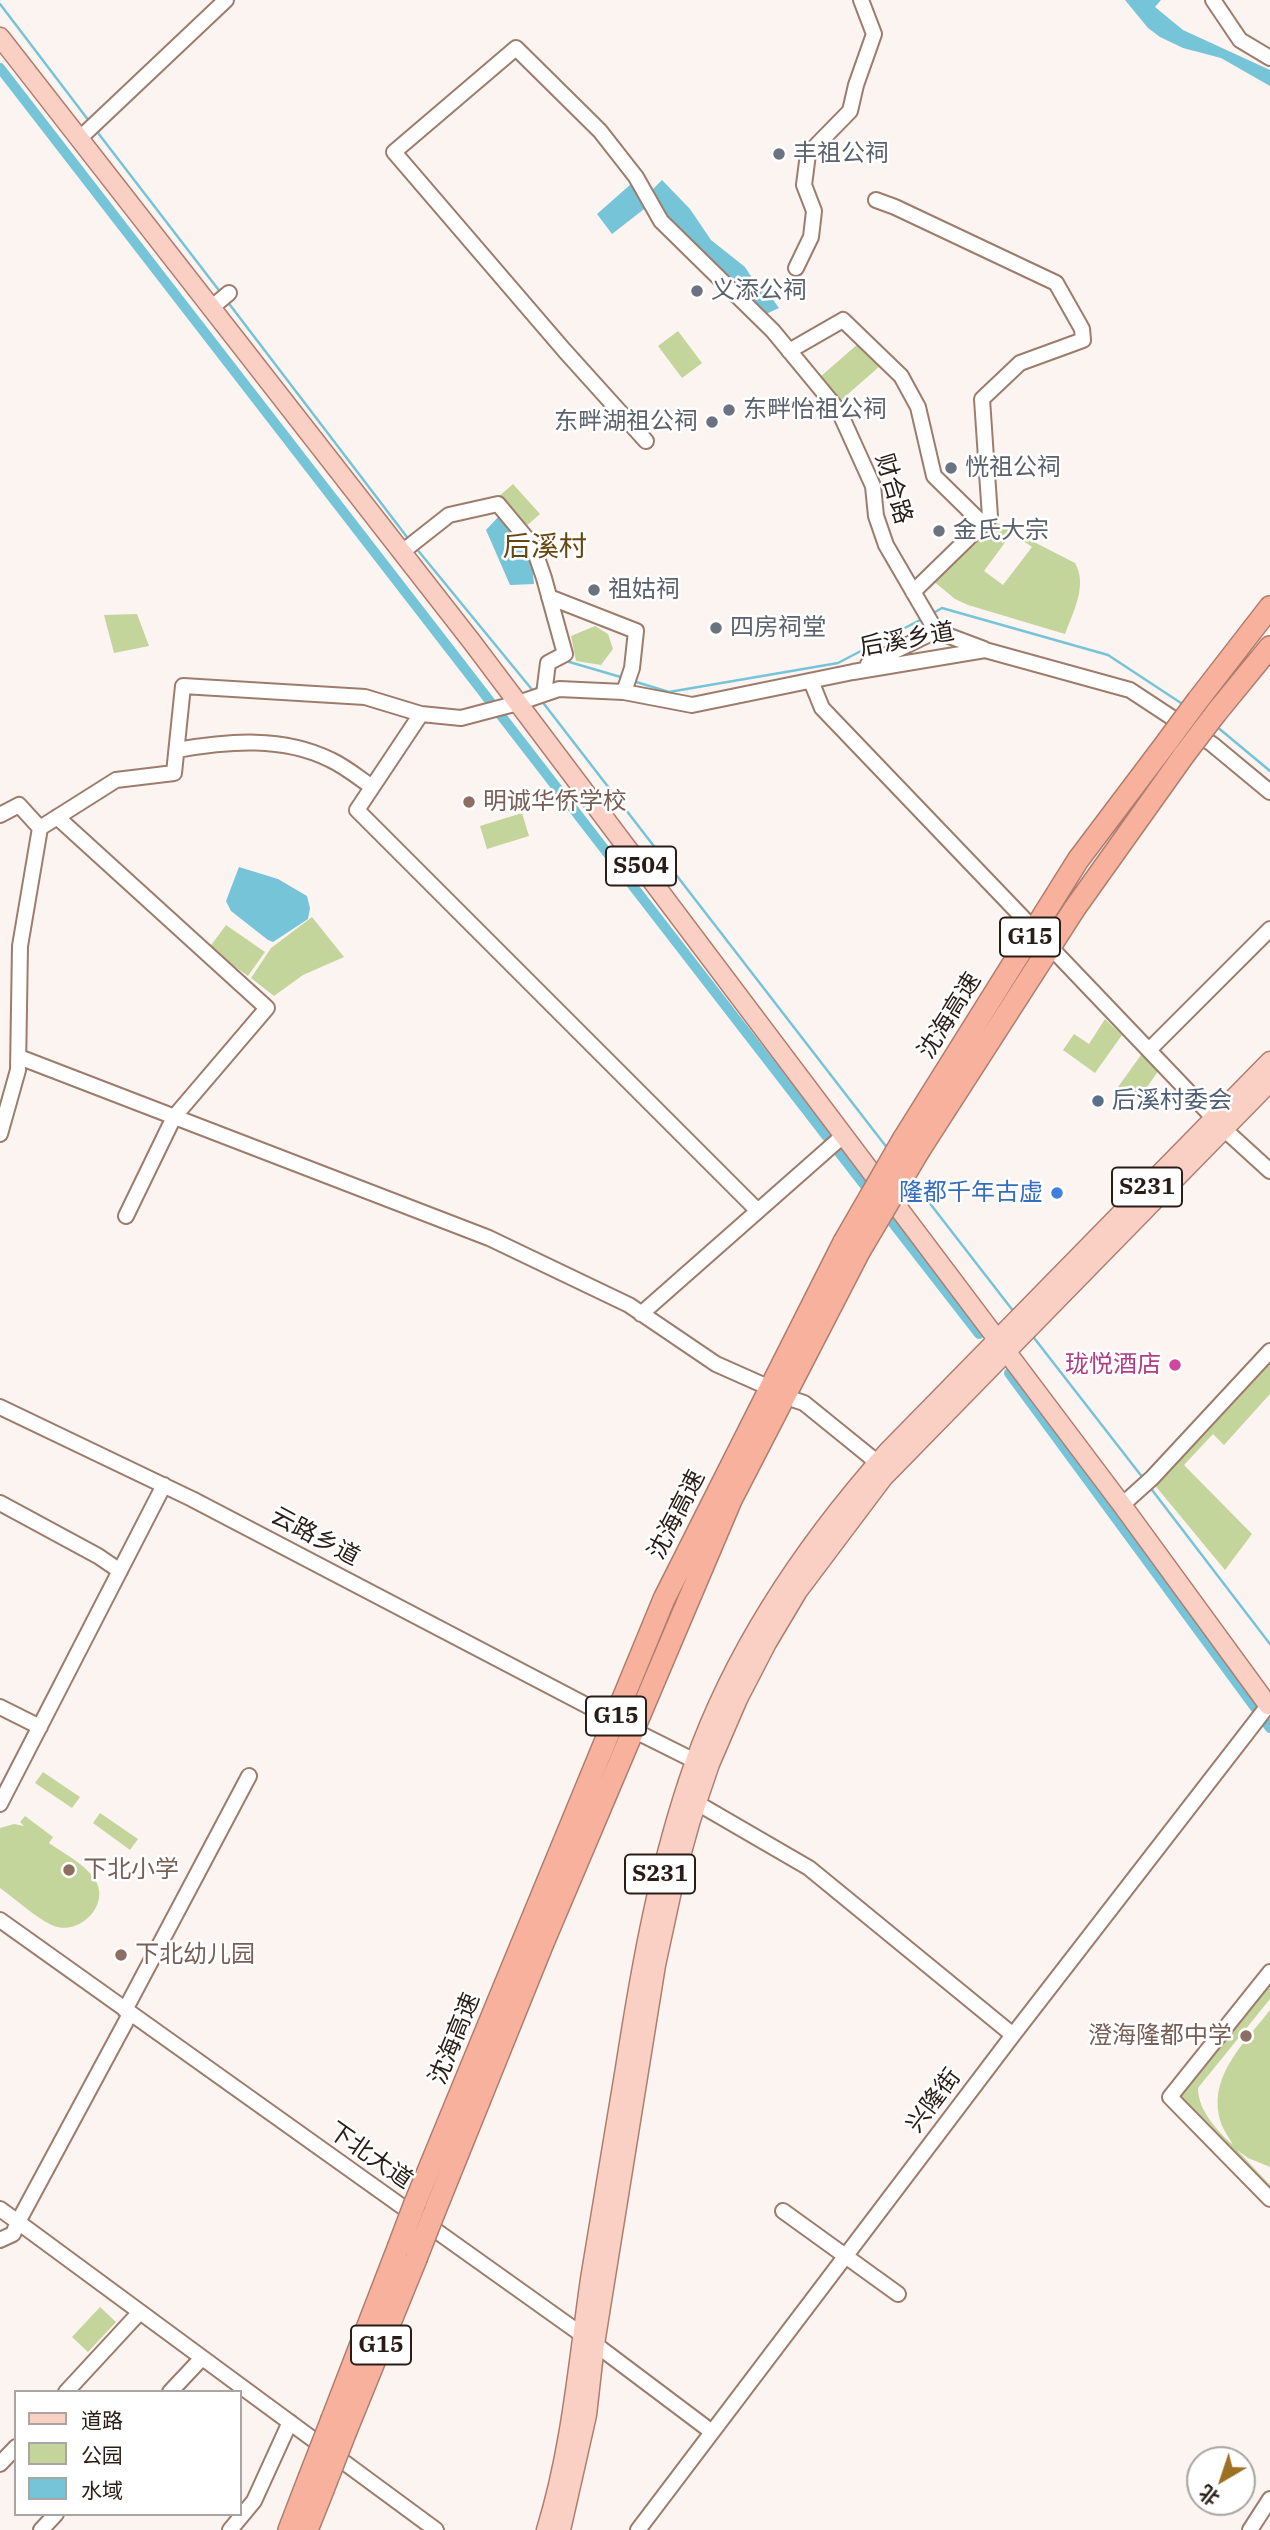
<!DOCTYPE html>
<html>
<head>
<meta charset="utf-8">
<style>
	body { margin:0 }
	#map { position:relative; width:1270px; height:2530px; overflow:hidden; background:#fcf4f1; font-family:"IBM Plex Serif","Noto Sans SC",serif }
	canvas { display:block }
	.legend { position:absolute; left:14px; top:2390px; width:228px; height:126px; box-sizing:border-box; background:#fff; border:2px solid #aaa5a2; margin:0; padding:9px 12px; list-style:none; font-size:21px; color:#2a1d17 }
	.legend li { display:flex; align-items:center; gap:14px; height:35px }
	.legend b { width:35px; border:2px solid #aaa5a2 }
	.north { position:absolute; left:1186px; top:2446px; width:70px; height:70px; box-sizing:border-box; background:#fff; border:2px solid #aaa5a2; border-radius:50%; rotate:219deg; font-size:19px; font-weight:700; line-height:28px; text-align:center; color:#2a1d17 }
	.north::after { content:''; display:block; margin:auto; width:24px; height:32px; background:#9e7122; clip-path:polygon(50% 0,100% 100%,50% 72%,0 100%) }
</style>
</head>
<body>
<div id="map">
<canvas width="1270" height="2530"></canvas>
<ul class="legend">
<li><b style="height:9px;background:#fad0c4"></b>道路</li>
<li><b style="height:19px;background:#c3d59a"></b>公园</li>
<li><b style="height:19px;background:#76c4d7"></b>水域</li>
</ul>
<div class="north">北</div>
</div>
<script>
const ctx = document.querySelector('canvas').getContext('2d');
ctx.lineJoin = 'round';
function fillPath(path, color) { ctx.fillStyle = color; ctx.fill(path, 'evenodd'); }
function trace(path, color, width, dash) { ctx.strokeStyle = color; ctx.lineWidth = width; ctx.lineCap = dash ? 'butt' : 'round'; ctx.setLineDash(dash || []); ctx.stroke(path); }
function label(font, color, halo, rows, align = 'center') {
  ctx.font = font + ' "IBM Plex Serif","Noto Sans SC",serif'; ctx.lineWidth = 5; ctx.setLineDash([]); ctx.textBaseline = 'middle'; ctx.strokeStyle = halo; ctx.fillStyle = color; for (const [text, x, y, turn = 0] of rows) {
    ctx.save(); ctx.translate(x, y); ctx.rotate((+turn || 0) * Math.PI / 180); ctx.textAlign = isNaN(turn) ? turn : align; if (halo) ctx.strokeText(text, 0, 0); ctx.fillText(text, 0, 0); ctx.restore();
  }
}
fillPath(new Path2D(`
	M 678,331 L 702,363 L 682,378 L 658,346 Z
	M 859,343 L 880,366 L 840,401 L 820,377 Z
	M 513,484 L 540,514 L 524,528 L 497,498 Z
	M 995,522 L 1075,563 C 1088,585 1073,612 1065,634 L 968,605 L 955,599 L 932,580 ZM 1012,533 L 1032,547 L 1003,585 L 984,571 Z
	M 137,614 L 149,646 L 114,653 L 104,615 Z
	M 595,626 L 608,634 L 613,649 L 601,665 L 576,661 L 571,636 Z
	M 522,813 L 529,836 L 487,849 L 480,826 Z
	M 312,917 L 344,957 L 303,975 L 274,996 L 251,978 L 271,948 Z
	M 226,925 L 265,952 L 248,976 L 209,948 Z
	M 1105,1019 L 1122,1035 L 1095,1073 L 1063,1050 L 1074,1034 L 1089,1044 Z
	M 1141,1055 L 1159,1070 L 1138,1100 L 1118,1087 Z
	M 1270,1363 L 1270,1394 L 1224,1445 L 1213,1434 L 1184,1465 L 1252,1534 L 1225,1570 L 1153,1483 Z
	M 43,1772 L 80,1797 L 72,1808 L 35,1783 Z
	M 100,1813 L 138,1839 L 130,1850 L 93,1823 Z
	M 25,1816 L 53,1837 L 49,1843 C 63,1853 83,1863 93,1877 C 113,1901 82,1936 54,1926 C 40,1921 14,1898 0,1888 L 0,1828 L 14,1824 L 24,1826 L 20,1822 Z
	M 1270,1979 L 1270,1999 L 1198,2088 C 1198,2110 1217,2131 1233,2145 C 1228,2136 1221,2127 1219,2116 C 1210,2073 1247,2040 1270,2010 L 1270,2167 L 1248,2158 L 1237,2150 L 1270,2185 L 1270,2198 L 1175,2093 Z
	M 100,2307 L 116,2322 L 88,2352 L 72,2337 Z`), '#c3d59a');
fillPath(new Path2D(`
	M 1125,0 L 1161,0 L 1155,7 L 1183,30 L 1270,70 L 1270,86 L 1221,58 L 1183,48 L 1160,37 L 1148,28 Z
	M 662,180 L 690,209 L 711,240 L 745,267 L 754,281 L 766,290 L 779,308 L 766,314 L 734,279 L 710,261 L 666,220 L 650,192 Z
	M 631,184 L 648,206 L 612,234 L 597,214 Z
	M 500,515 L 531,555 L 534,584 L 510,585 L 486,530 Z
	M 239,867 L 278,879 L 307,896 L 310,908 L 308,919 L 273,942 L 268,940 L 231,911 L 226,901 Z`), '#76c4d7');
trace(new Path2D(`
	M 0,4 L 89,121
	M 95,129 L 221,293
	M 227,301 L 410,541
	M 416,548 L 534,692
	M 935,612 L 942,608 L 1108,655 L 1184,705
	M 566,661 L 624,678
	M 633,681 L 669,692 L 838,663 L 920,620
	M 541,700 L 888,1149
	M 1216,726 L 1270,771
	M 911,1179 L 1014,1312
	M 1031,1334 L 1143,1478
	M 1149,1486 L 1270,1644`), '#76c4d7', 2.5);
trace(new Path2D(`
	M 0,68 L 872,1195
	M 881,1208 L 979,1334
	M 1009,1373 L 1270,1728`), '#76c4d7', 10);
const minor = new Path2D(`
	M 1213,0 L 1240,40 L 1270,58
	M 79,139 L 226,0
	M 876,200 L 895,207 L 1056,283 L 1082,329 L 1083,340 L 1020,363 L 982,399 L 990,517 L 913,592
	M 796,268 L 811,237 L 814,211 L 804,185 L 808,154 L 850,111 L 856,85 L 874,34 L 861,0
	M 211,308 L 229,293
	M 789,351 L 843,320 L 901,376 L 918,407 L 934,476 L 983,524
	M 646,441 L 564,350 L 394,152 L 516,48 L 600,131 L 636,177 L 661,221 L 773,331 L 839,411 L 873,486 L 876,516 L 886,545 L 936,631
	M 402,552 L 449,515 L 498,504 L 533,546 L 544,578 L 565,654 L 548,663 L 544,694
	M 549,597 L 636,631 L 632,668 L 624,692
	M 868,664 L 936,631 L 984,649
	M 811,681 L 822,708 L 1027,922
	M 421,714 L 357,810 L 758,1211
	M 177,750 C 228,741 283,736 331,760 C 346,767 359,778 372,787
	M 0,815 L 19,805 L 40,828
	M 57,817 L 267,1008 L 174,1117 L 126,1216
	M 1057,954 L 1225,1130 L 1270,1171
	M 1149,1050 L 1270,929
	M 19,1057 L 489,1238 L 629,1305 L 716,1364 L 761,1384
	M 0,1134 L 18,1070 L 20,946 L 40,828 L 116,780 L 174,773 L 183,686 L 365,697 L 421,714 L 461,718 L 518,703 L 559,689 L 624,692 L 692,705 L 853,672 L 985,650 L 1130,690 L 1212,744 L 1270,792
	M 641,1314 L 844,1135
	M 795,1400 L 804,1403 L 878,1463
	M 0,1407 L 192,1499 L 605,1715
	M 0,1503 L 98,1556 L 120,1571
	M 1122,1505 L 1152,1478 L 1270,1351
	M 0,1707 L 40,1727
	M 643,1735 L 695,1761
	M 697,1803 L 809,1868 L 1013,2035
	M 0,1804 L 164,1485
	M 0,1920 L 595,2344 L 712,2432
	M 1270,1972 L 1170,2097 L 1270,2199
	M 125,2010 L 249,1776
	M 130,2014 L 18,2222 L 436,2530
	M 0,2209 L 18,2222 L 13,2234 L 0,2240
	M 783,2211 L 898,2294
	M 66,2392 L 140,2312
	M 170,2392 L 202,2358
	M 0,2464 L 16,2447
	M 41,2530 L 56,2514
	M 230,2530 L 254,2501 L 290,2422
	M 638,2530 L 1013,2035 L 1270,1703
	M 1250,2530 L 1270,2499`);
const major = new Path2D(`
	M 0,37 L 472,642 L 1122,1505 L 1268,1705
	M 546,2530 C 571,2449 578,2363 590,2279 C 601,2209 613,2139 625,2068 C 641,1965 659,1863 694,1764 C 735,1648 807,1542 888,1451 L 1270,1061
	M 561,2530 L 587,2415 L 595,2344 L 656,1965 L 675,1877 L 691,1820 L 710,1764 L 738,1699 L 767,1643 L 798,1591 L 883,1478 L 1270,1082`);
const highway = new Path2D(`
	M 1198,700 L 1270,607
	M 1216,713 L 1270,647
	M 904,1138 L 1078,860 L 1167,742
	M 920,1149 L 1075,908 L 1184,755
	M 415,2203 L 664,1599 L 844,1242
	M 434,2213 L 543,1943 L 731,1500 L 859,1252
	M 332,2419 L 398,2248
	M 346,2431 L 416,2259
	M 289,2530 L 309,2478
	M 307,2530 L 323,2490`);
trace(minor, '#9d7c6c', 18);
trace(major, '#af7d6e', 21);
trace(highway, '#af7d6e', 24);
trace(minor, '#fff', 14);
trace(major, '#fad0c4', 18);
trace(highway, '#f7b19d', 21);
const highwayBridge = new Path2D(`
	M 1167,742 L 1198,700
	M 1184,755 L 1216,713
	M 844,1242 L 904,1138
	M 859,1252 L 920,1149
	M 398,2248 L 415,2203
	M 416,2259 L 434,2213
	M 309,2478 L 332,2419
	M 323,2490 L 346,2431`);
trace(highwayBridge, '#af7d6e', 24, []);
trace(highwayBridge, '#f7b19d', 21);
for (const [x, y, r, color] of [
	[779,154,7,"#6b7280"],
	[697,291,7,"#6b7280"],
	[729,410,7,"#6b7280"],
	[712,422,7,"#6b7280"],
	[951,468,7,"#6b7280"],
	[939,531,7,"#6b7280"],
	[594,590,7,"#6b7280"],
	[716,628,7,"#6b7280"],
	[469,802,7,"#8d6e63"],
	[1098,1101,7,"#5c6f8a"],
	[1057,1193,7,"#3f7fe0"],
	[1175,1365,7,"#d1479c"],
	[69,1870,7,"#8d6e63"],
	[121,1955,7,"#8d6e63"],
	[1246,2036,7,"#8d6e63"]
]) { const dot = new Path2D(); dot.arc(x, y, r, 0, 2 * Math.PI); ctx.fillStyle = color; ctx.fill(dot); trace(dot, '#fff', 2.5); }
for (const [x, y, w] of [
	[641,866,70],
	[1030,937,60],
	[1147,1187,70],
	[616,1716,60],
	[660,1874,70],
	[381,2345,60]
]) { const box = new Path2D(); box.roundRect(x - w / 2, y - 19.5, w, 39, 5); ctx.fillStyle = '#fff'; ctx.fill(box); trace(box, '#2a1d17', 2); }
label('bold 23px', '#2a1d17', null, [
	["S504",641,866],
	["G15",1030,937],
	["S231",1147,1187],
	["G15",616,1716],
	["S231",660,1874],
	["G15",381,2345]
]);
label('24px', '#5b616d', '#fff', [
	["丰祖公祠",793,154],
	["义添公祠",711,291],
	["东畔怡祖公祠",743,410],
	["东畔湖祖公祠",698,422,"right"],
	["恍祖公祠",965,468],
	["金氏大宗",953,531],
	["祖姑祠",608,590],
	["四房祠堂",730,628]
], 'left');
label('24px', '#2a1d17', '#fff', [
	["财合路",893,489,73],
	["后溪乡道",907,640,-10],
	["沈海高速",950,1016,-58],
	["沈海高速",677,1515,-63],
	["云路乡道",315,1537,28],
	["沈海高速",455,2039,-68],
	["兴隆街",934,2101,-53],
	["下北大道",370,2156,35]
]);
label('24px', '#785e54', '#fff', [
	["明诚华侨学校",483,802],
	["下北小学",83,1870],
	["下北幼儿园",135,1955],
	["澄海隆都中学",1232,2036,"right"]
], 'left');
label('24px', '#4e5e75', '#fff', [
	["后溪村委会",1112,1101]
], 'left');
label('24px', '#366cbe', '#fff', [
	["隆都千年古虚",1043,1193]
], 'right');
label('24px', '#b23c85', '#fff', [
	["珑悦酒店",1161,1365]
], 'right');
label('28px', '#664710', '#fff', [
	["后溪村",545,548]
]);
</script>
</body>
</html>
